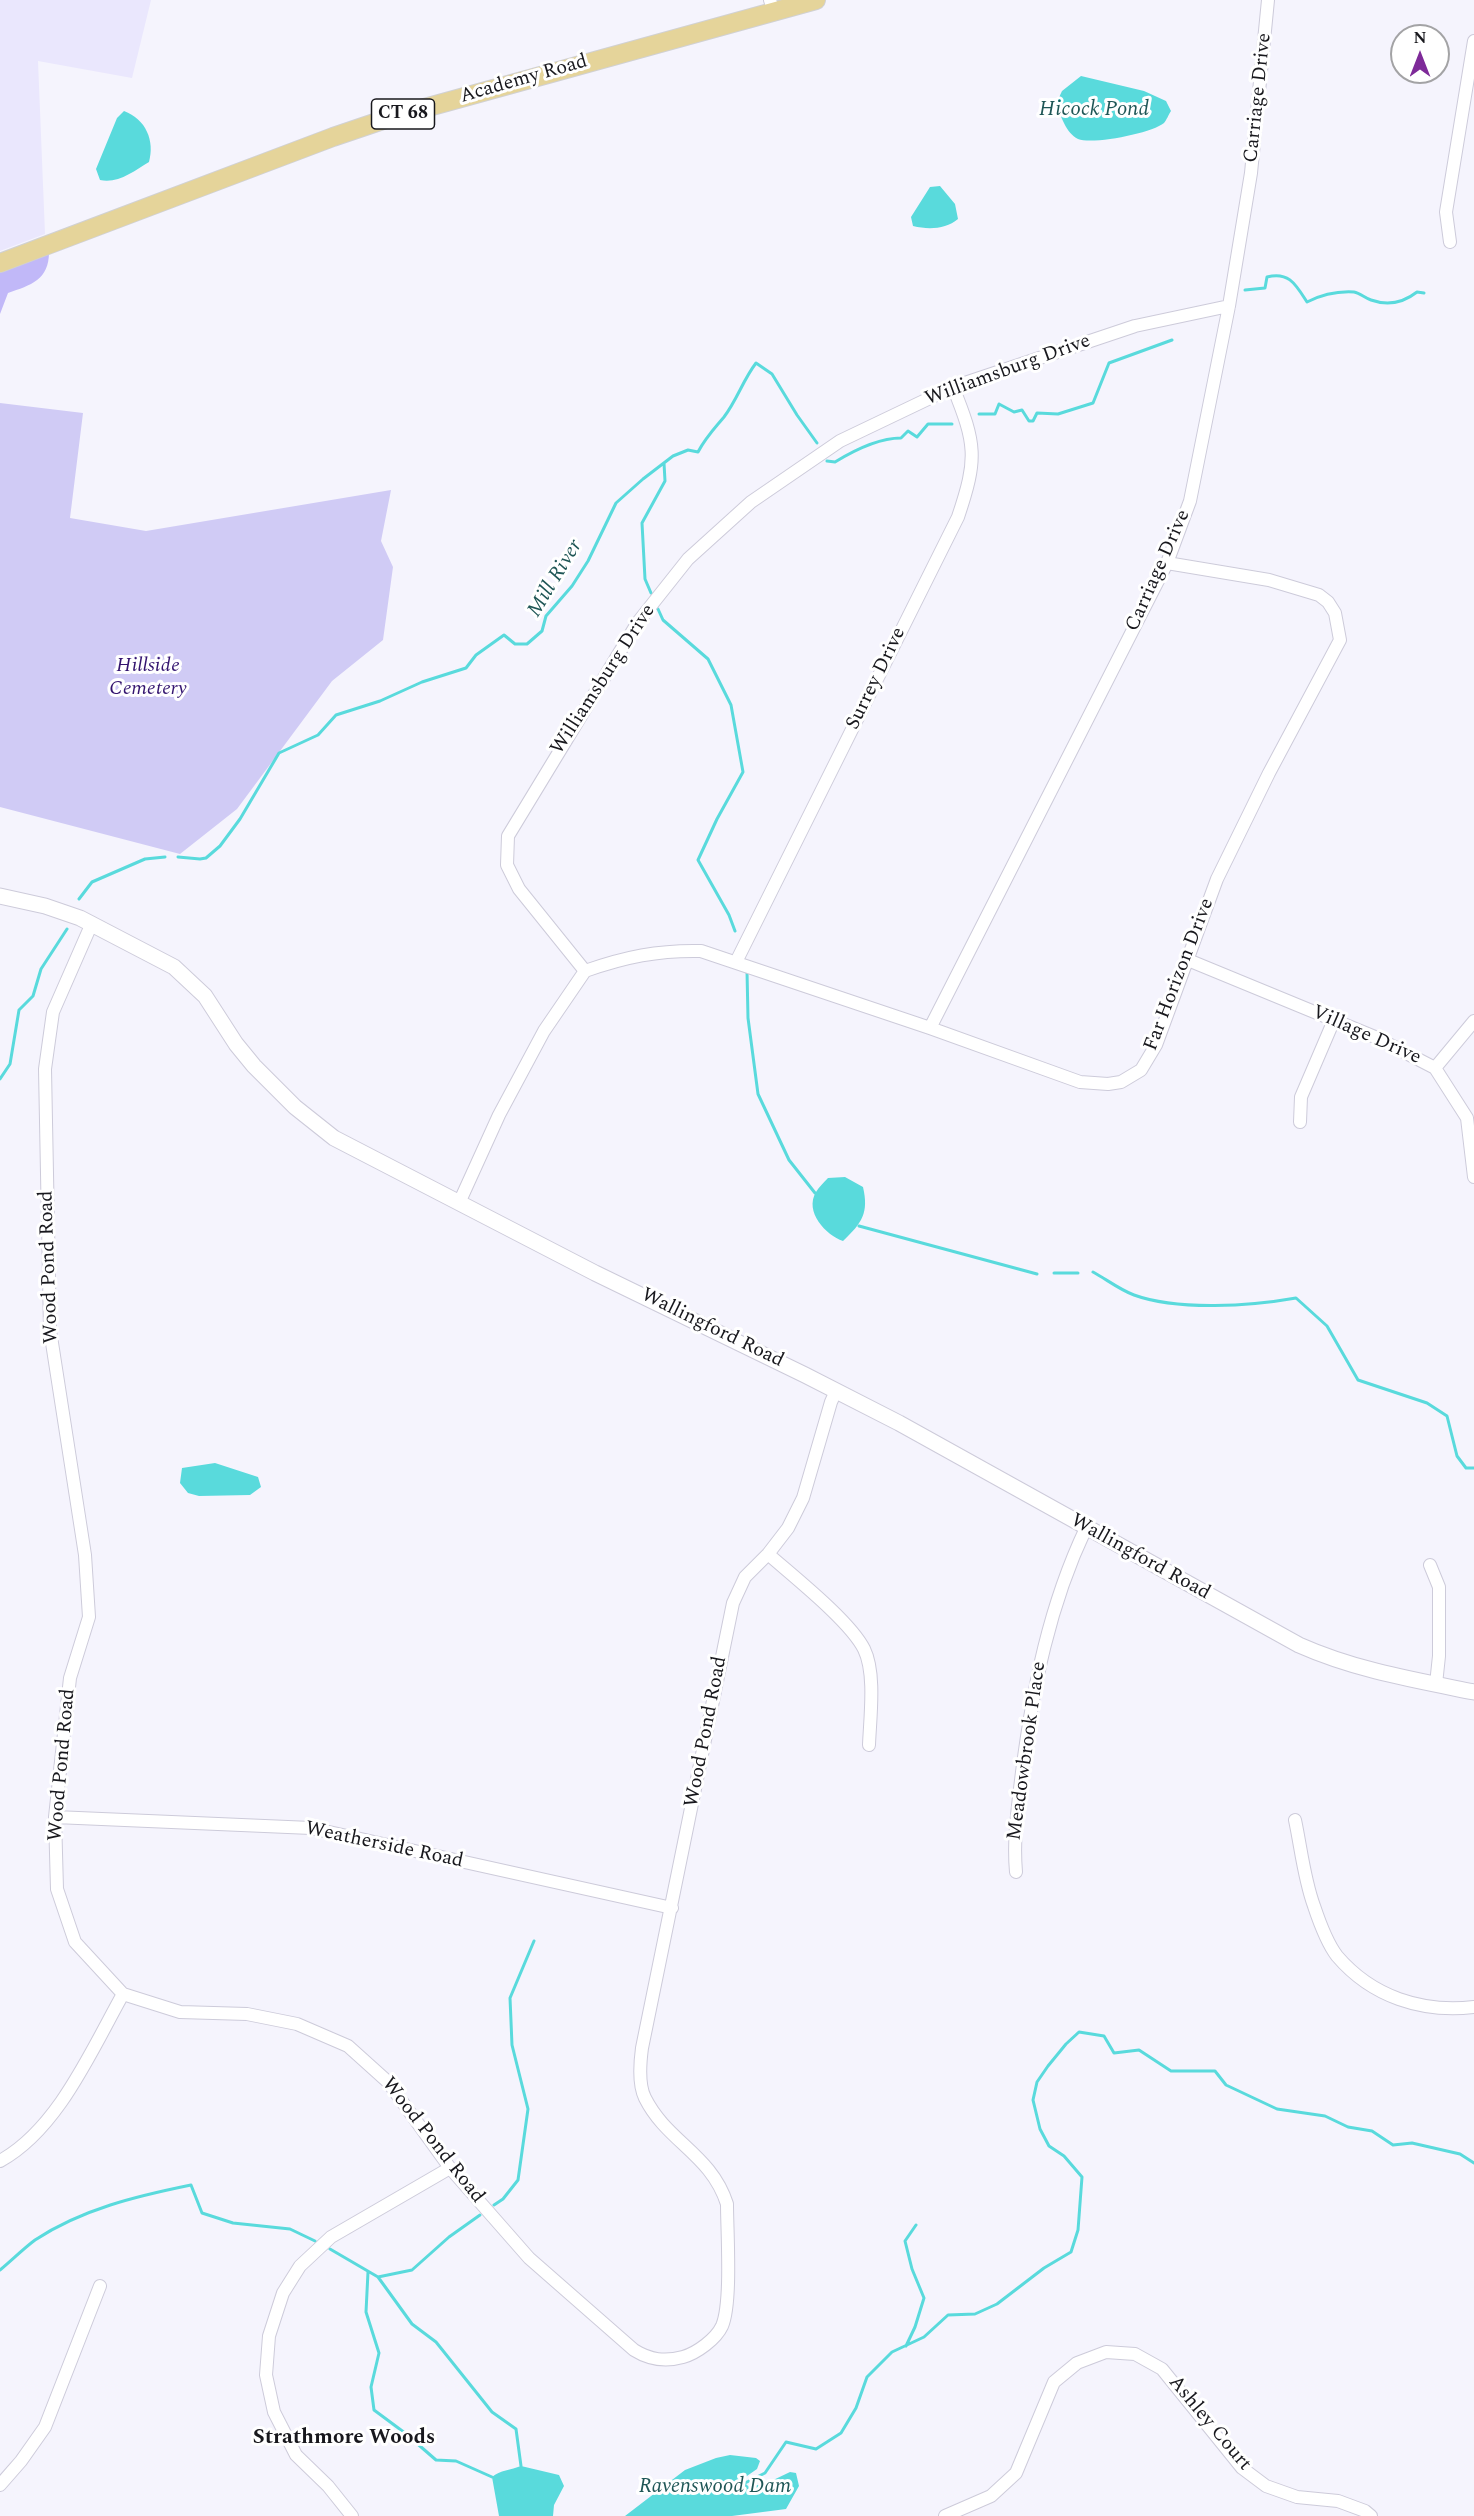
<!DOCTYPE html>
<html>
<head>
<meta charset="utf-8">
<style>
	body { margin:0 }
	#map { position:relative; width:1474px; height:2516px; overflow:hidden; background:#f5f4fd; font-family:Spectral,serif }
	canvas { display:block }
	.north { position:absolute; left:1390px; top:24px; width:60px; height:60px; box-sizing:border-box; background:#fff; border:2px solid #a3a3a5; border-radius:50%; rotate:0deg; font-size:16px; font-weight:700; line-height:24px; text-align:center; color:#18181d }
	.north::after { content:''; display:block; margin:auto; width:21px; height:27px; background:#7e2a99; clip-path:polygon(50% 0,100% 100%,50% 72%,0 100%) }
</style>
</head>
<body>
<div id="map">
<canvas width="1474" height="2516"></canvas>
<div class="north">N</div>
</div>
<script>
const ctx = document.querySelector('canvas').getContext('2d');
ctx.lineJoin = 'round';
function fillPath(path, color) { ctx.fillStyle = color; ctx.fill(path, 'evenodd'); }
function trace(path, color, width, dash) { ctx.strokeStyle = color; ctx.lineWidth = width; ctx.lineCap = dash ? 'butt' : 'round'; ctx.setLineDash(dash || []); ctx.stroke(path); }
function label(font, color, halo, rows, align = 'center') {
  ctx.font = font + ' Spectral,serif'; ctx.lineWidth = 6; ctx.setLineDash([]); ctx.textBaseline = 'middle'; ctx.strokeStyle = halo; ctx.fillStyle = color; for (const [text, x, y, turn = 0] of rows) {
    ctx.save(); ctx.translate(x, y); ctx.rotate((+turn || 0) * Math.PI / 180); ctx.textAlign = isNaN(turn) ? turn : align; if (halo) ctx.strokeText(text, 0, 0); ctx.fillText(text, 0, 0); ctx.restore();
  }
}
fillPath(new Path2D(`
	M 0,0 L 151,0 L 132,78 L 38,61 L 45,234 L 0,251 Z`), '#eae7fd');
fillPath(new Path2D(`
	M 0,403 L 83,413 L 70,518 L 146,531 L 391,490 L 381,541 L 393,567 L 383,640 L 332,681 L 237,809 L 180,854 L 0,807 Z`), '#d0cbf5');
fillPath(new Path2D(`
	M 49,252 C 49,280 31,285 8,293 L 0,314 L 0,271 Z`), '#c1b8f8');
fillPath(new Path2D(`
	M 1081,76 L 1144,91 L 1166,101 L 1171,111 C 1169,114 1166,121 1164,123 C 1152,133 1093,145 1078,139 C 1066,133 1061,116 1056,104 L 1062,91 Z
	M 124,111 C 146,119 155,141 149,162 C 134,171 118,184 100,180 L 96,169 L 117,118 Z
	M 940,186 L 955,204 L 958,219 C 946,229 929,230 913,226 L 911,217 L 930,187 Z
	M 845,1177 L 863,1187 C 869,1213 862,1223 843,1241 C 826,1235 804,1212 816,1192 C 819,1187 824,1182 828,1178 Z
	M 215,1463 L 258,1477 L 261,1487 L 250,1495 L 199,1496 L 188,1493 L 180,1483 L 182,1468 Z
	M 730,2455 L 756,2458 L 760,2461 L 757,2469 L 744,2478 L 745,2483 L 749,2487 L 767,2483 L 790,2472 L 796,2473 L 799,2486 L 786,2509 L 732,2516 L 625,2516 L 685,2470 L 716,2458 Z
	M 521,2466 L 559,2475 L 564,2486 L 554,2505 L 553,2516 L 499,2516 L 492,2477 C 500,2470 511,2470 521,2466 Z`), '#59dadc');
trace(new Path2D(`
	M 1245,290 L 1265,288 L 1267,277 C 1289,271 1296,285 1307,302 C 1321,295 1338,291 1354,292 C 1360,293 1365,298 1371,300 C 1388,306 1403,303 1417,292 L 1424,293
	M 979,414 L 995,414 L 999,404 L 1014,412 L 1022,410 L 1029,421 L 1033,421 L 1037,413 L 1058,414 L 1093,403 L 1109,363 L 1172,340
	M 827,461 L 835,462 C 853,451 879,438 901,438 L 908,431 L 917,437 L 928,424 L 952,424
	M 651,593 L 645,579 L 642,523 L 665,481 L 664,463
	M 658,609 L 663,620 L 708,659 L 731,705 L 743,772 L 717,819 L 698,860 L 729,915 L 735,931
	M 178,857 L 200,859 L 206,858 L 220,846 L 240,819 L 279,753 L 318,735 L 336,715 L 380,701 L 422,682 L 466,668 L 476,655 L 504,635 L 515,644 L 527,644 L 542,631 L 546,616 L 572,586 L 588,561 L 616,503 L 643,479 L 673,456 L 688,450 L 698,452 C 706,437 714,429 724,417 C 737,400 743,380 756,363 L 772,374 L 797,415 L 817,443
	M 79,899 L 92,882 L 145,859 L 165,857
	M 747,971 L 748,1018 L 758,1094 L 789,1160 L 815,1193
	M 0,1079 L 10,1064 L 19,1010 L 33,996 L 41,969 L 67,929
	M 859,1226 L 1037,1274
	M 1093,1272 C 1106,1279 1120,1290 1134,1295 C 1178,1311 1251,1306 1296,1298 L 1327,1326 L 1358,1380 L 1427,1403 L 1447,1416 L 1457,1456 L 1466,1468 L 1474,1468
	M 1054,1273 L 1078,1273
	M 494,2205 L 503,2199 L 518,2180 L 528,2109 L 512,2045 L 510,1998 L 534,1941
	M 330,2249 L 378,2277 L 412,2324 L 436,2342 L 492,2412 L 516,2429 L 521,2466
	M 0,2270 C 12,2260 23,2249 35,2240 C 82,2209 137,2196 191,2185 L 202,2213 L 233,2223 L 290,2229 L 315,2241
	M 368,2272 L 366,2312 L 379,2353 L 371,2387 L 374,2410 L 405,2433 L 436,2460 L 456,2461 L 492,2477
	M 378,2277 L 412,2270 L 449,2237 L 480,2215
	M 906,2346 L 915,2327 L 924,2298 L 912,2269 L 905,2241 L 916,2225
	M 745,2483 L 765,2473 L 786,2442 L 816,2449 L 841,2433 L 856,2408 L 867,2377 L 892,2352 L 924,2337 L 948,2315 L 975,2314 L 997,2304 L 1044,2268 L 1071,2252 L 1078,2230 L 1082,2177 L 1064,2156 L 1049,2146 L 1040,2129 L 1033,2100 L 1037,2082 L 1048,2066 L 1066,2044 L 1079,2032 L 1104,2036 L 1114,2053 L 1139,2050 L 1171,2071 L 1215,2071 L 1226,2085 L 1277,2109 L 1325,2116 L 1348,2127 L 1372,2131 L 1393,2145 L 1412,2143 L 1460,2154 L 1474,2163`), '#59dadc', 3);
const minor = new Path2D(`
	M 770,0 L 774,12
	M 1450,242 L 1446,212 L 1474,41
	M 92,923 L 53,1012 L 45,1069 L 50,1330 L 85,1555 L 89,1617 L 70,1678 L 55,1817 L 57,1889 L 75,1942 L 123,1994 L 180,2012 L 247,2014 L 297,2024 L 348,2046 L 388,2082 L 450,2168 L 529,2258 L 634,2350 C 650,2360 665,2362 683,2357 C 697,2353 716,2339 722,2326 C 732,2303 727,2232 727,2204 C 711,2154 667,2142 645,2098 C 638,2084 640,2063 642,2048 L 733,1603 L 745,1577 L 768,1554 L 788,1528 L 803,1498 L 831,1402 L 836,1391
	M 1188,960 L 1375,1037 L 1435,1068 L 1467,1118 L 1474,1177
	M 736,962 L 958,517 C 978,458 976,444 953,387
	M 585,971 C 625,957 658,950 701,951 L 930,1028 L 1080,1082 L 1108,1084 L 1121,1082 L 1141,1070 L 1156,1045 L 1217,879 L 1269,773 L 1340,640 L 1335,613 L 1328,602 L 1319,595 L 1269,580 L 1167,563
	M 585,971 L 519,889 L 507,865 L 508,836 L 638,622 L 688,559 L 751,502 L 840,441 L 953,387 L 1135,326 L 1229,306
	M 930,1028 L 1167,563 L 1190,501 L 1229,306 L 1251,173 L 1268,0
	M 1435,1068 L 1474,1021
	M 1300,1122 L 1301,1097 L 1334,1020
	M 459,1203 L 499,1115 L 544,1031 L 585,971
	M 768,1554 C 793,1576 850,1621 864,1649 C 876,1673 870,1718 869,1745
	M 1430,1565 L 1439,1587 L 1439,1656 L 1436,1684
	M 55,1817 L 311,1828 L 672,1908
	M 1295,1820 C 1301,1848 1304,1879 1314,1906 C 1319,1921 1327,1943 1337,1956 C 1372,1997 1422,2013 1474,2007
	M 1016,1872 C 1013,1838 1018,1806 1022,1772 C 1033,1687 1049,1606 1086,1528
	M 0,2161 C 58,2129 91,2051 123,1994
	M 0,2485 L 21,2461 L 45,2427 L 100,2286
	M 352,2516 L 328,2486 L 296,2455 L 274,2412 L 266,2375 L 269,2336 L 283,2293 L 300,2266 L 331,2237 L 450,2168
	M 945,2516 L 991,2496 L 1016,2473 L 1054,2382 L 1077,2363 L 1106,2352 L 1135,2354 L 1162,2369 L 1242,2468 L 1266,2486 L 1297,2497 L 1338,2501 L 1365,2511 L 1371,2516`);
const tertiary = new Path2D(`
	M 0,896 L 45,906 L 80,918 L 174,967 L 205,996 L 236,1044 L 254,1066 L 295,1107 L 334,1138 L 595,1273 L 805,1375 L 899,1423 L 1299,1645 C 1355,1670 1414,1680 1474,1692`);
const primary = new Path2D(`
	M 0,263 L 333,137 L 392,117 L 816,0`);
trace(minor, '#cdcbda', 14);
trace(tertiary, '#cdcbda', 17);
trace(primary, '#d1d1d2', 20);
trace(minor, '#fff', 12);
trace(tertiary, '#fff', 15);
trace(primary, '#e5d49a', 18);
for (const [x, y, w] of [
	[403,114,63]
]) { const box = new Path2D(); box.roundRect(x - w / 2, y - 15, w, 30, 4.5); ctx.fillStyle = '#fff'; ctx.fill(box); trace(box, '#18181d', 1.5); }
label('bold 18px', '#18181d', null, [
	["CT 68",403,114]
]);
label('20px', '#18181d', '#fff', [
	["Academy Road",524,80,-16],
	["Carriage Drive",1259,98,-84],
	["Williamsburg Drive",1008,371,-20],
	["Carriage Drive",1159,571,-66],
	["Surrey Drive",877,679,-64],
	["Williamsburg Drive",604,680,-57],
	["Far Horizon Drive",1180,975,-69],
	["Village Drive",1366,1036,24],
	["Wood Pond Road",50,1267,-92],
	["Wallingford Road",712,1329,26],
	["Wallingford Road",1140,1558,29],
	["Wood Pond Road",707,1732,-79],
	["Meadowbrook Place",1028,1751,-82],
	["Wood Pond Road",63,1765,-85],
	["Weatherside Road",384,1846,12],
	["Wood Pond Road",432,2141,52],
	["Ashley Court",1209,2424,50]
]);
label('italic 20px', '#33146f', '#fff', [
	["Hillside",148,667],
	["Cemetery",148,690]
]);
label('italic 21px', '#1f5656', '#fff', [
	["Hicock Pond",1094,111],
	["Mill River",556,579,-59],
	["Ravenswood Dam",715,2488]
]);
label('bold 21px', '#18181d', '#fff', [
	["Strathmore Woods",344,2439]
]);
</script>
</body>
</html>
